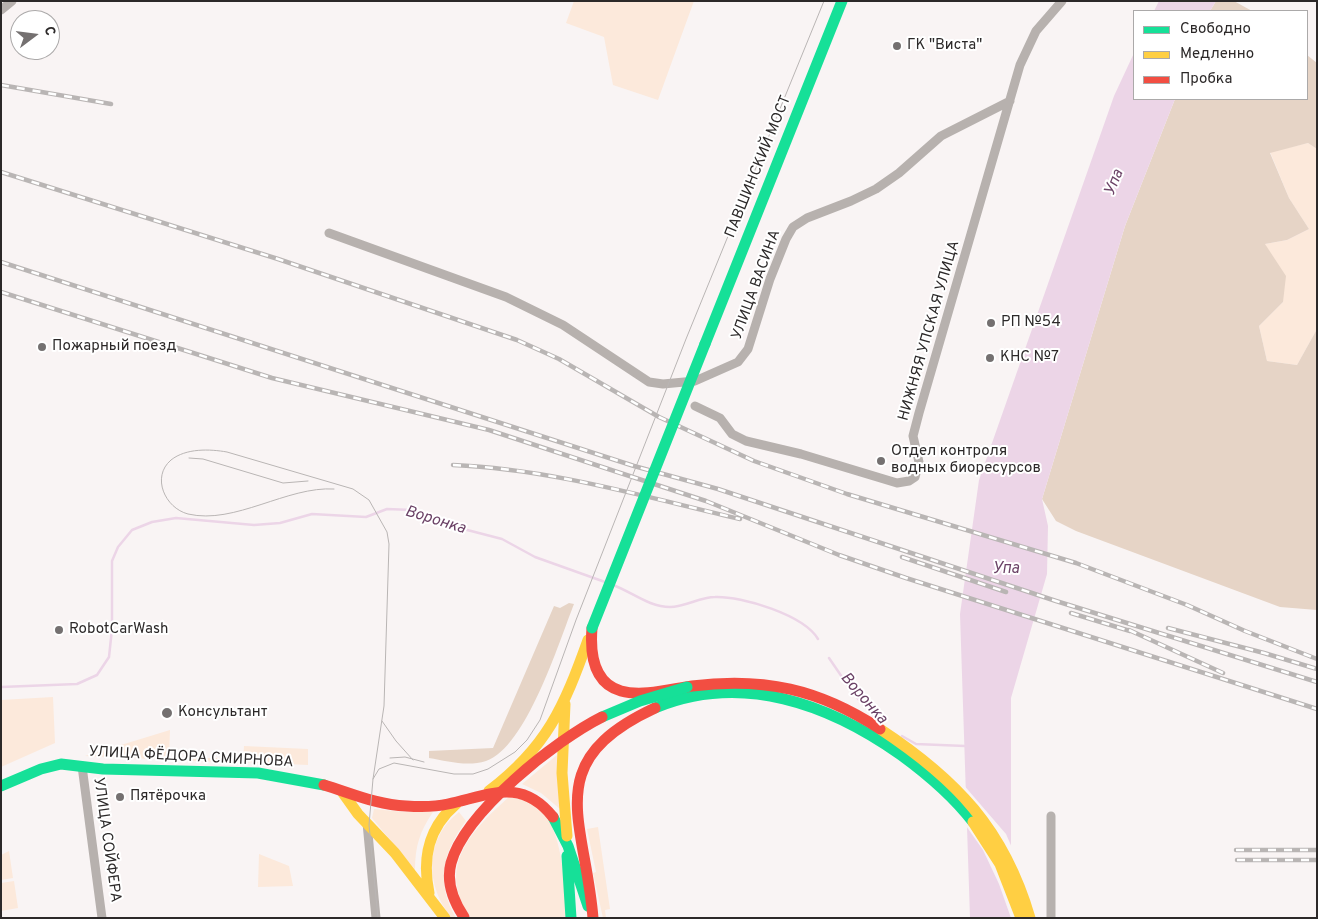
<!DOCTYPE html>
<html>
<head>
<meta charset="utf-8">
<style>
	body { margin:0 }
	#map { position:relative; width:1318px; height:919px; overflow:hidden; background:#f9f4f4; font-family:Overpass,sans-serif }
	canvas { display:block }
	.frame { position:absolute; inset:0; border:2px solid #2c2929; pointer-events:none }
	.legend { position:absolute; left:1133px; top:10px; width:175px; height:90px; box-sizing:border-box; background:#fff; border:1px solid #aba9a9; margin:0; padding:6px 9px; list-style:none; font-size:15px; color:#2c2929 }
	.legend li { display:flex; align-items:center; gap:10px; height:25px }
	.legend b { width:25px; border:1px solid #aba9a9 }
	.north { position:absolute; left:10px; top:10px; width:50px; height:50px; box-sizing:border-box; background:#fff; border:1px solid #aba9a9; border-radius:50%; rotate:75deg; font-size:14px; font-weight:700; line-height:20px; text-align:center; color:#2c2929 }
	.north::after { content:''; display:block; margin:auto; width:18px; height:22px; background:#747070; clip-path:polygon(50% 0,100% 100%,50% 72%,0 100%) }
</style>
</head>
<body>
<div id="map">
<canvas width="1318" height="919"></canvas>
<div class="frame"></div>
<ul class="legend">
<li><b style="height:6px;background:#16e098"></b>Свободно</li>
<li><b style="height:6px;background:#ffcf43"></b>Медленно</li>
<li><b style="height:6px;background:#f24e42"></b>Пробка</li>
</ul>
<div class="north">С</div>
</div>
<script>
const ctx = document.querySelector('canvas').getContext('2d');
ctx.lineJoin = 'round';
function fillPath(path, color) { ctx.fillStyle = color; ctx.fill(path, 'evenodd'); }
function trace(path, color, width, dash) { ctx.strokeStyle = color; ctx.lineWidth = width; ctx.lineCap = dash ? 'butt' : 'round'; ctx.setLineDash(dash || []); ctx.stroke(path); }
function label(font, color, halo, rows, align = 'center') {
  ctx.font = font + ' Overpass,sans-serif'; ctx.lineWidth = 4; ctx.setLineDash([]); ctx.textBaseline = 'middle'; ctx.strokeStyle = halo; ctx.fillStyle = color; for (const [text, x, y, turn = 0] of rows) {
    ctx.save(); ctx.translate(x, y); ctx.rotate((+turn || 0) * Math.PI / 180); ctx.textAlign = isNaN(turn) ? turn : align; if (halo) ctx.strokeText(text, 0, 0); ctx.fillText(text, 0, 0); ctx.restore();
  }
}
fillPath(new Path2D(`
	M 574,1 L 694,1 L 658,100 L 613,85 L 604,37 L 566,23 Z
	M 1308,143 L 1317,149 L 1317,329 L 1297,365 L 1267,361 L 1259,326 L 1283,302 L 1265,244 L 1287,240 L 1309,229 L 1289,198 L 1270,152 Z
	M 53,697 L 55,743 L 1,767 L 1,700 Z
	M 170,730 L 169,758 L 221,758 L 221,762 L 85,756 Z
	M 244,746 L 308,749 L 308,765 L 243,762 Z
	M 557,755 L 560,809 L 541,793 L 522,784 Z
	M 509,797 C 518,799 528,800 535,805 C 564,824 564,886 567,918 L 471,918 C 435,867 472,830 509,797 Z
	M 374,809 L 404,812 L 433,812 C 420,831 415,846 415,870 L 372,818 Z
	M 459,812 L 466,821 C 443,852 435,882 456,918 L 452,918 C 425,887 424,838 459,812 Z
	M 598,827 L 610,909 L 605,910 L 606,918 L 603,918 L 593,873 L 596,872 L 587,829 Z
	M 9,851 L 13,878 L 1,880 L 1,855 Z
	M 259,854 L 289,866 L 293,886 L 258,887 Z
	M 14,881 L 18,908 L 1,911 L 1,883 Z`), '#fce9db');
fillPath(new Path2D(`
	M 1216,1 L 1234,1 L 1252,11 L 1210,11 Z
	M 1307,55 L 1317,63 L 1317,149 L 1308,143 L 1270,153 L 1289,198 L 1309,229 L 1287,240 L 1265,244 L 1286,276 L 1283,302 L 1259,326 L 1267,361 L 1297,365 L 1317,329 L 1317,610 L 1280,607 L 1076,531 L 1056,521 L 1042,499 L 1125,226 L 1175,99 L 1307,99 Z
	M 569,603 L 574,604 C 559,642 526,748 486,761 C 467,767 447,761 429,758 L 429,751 L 493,748 L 554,606 L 560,608 Z`), '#e6d4c6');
fillPath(new Path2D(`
	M 1159,1 L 1216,1 L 1210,11 L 1154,11 Z
	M 1134,53 L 1134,99 L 1175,99 L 1125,226 L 1042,499 L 1048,526 L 1047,574 L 1011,698 L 1011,918 L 970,918 L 960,614 L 979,480 L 1114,96 Z`), '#ecd5e7');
fillPath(new Path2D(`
	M 962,783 L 1006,834 L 1013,850 L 1014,918 L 1011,918 L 999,884 L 983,850 L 964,823 Z`), '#f9f4f4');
trace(new Path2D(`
	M 613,585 C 632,592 649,607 670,607 C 685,607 700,597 715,597 C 742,596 804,615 818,639
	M 829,658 L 853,693 L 877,720
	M 1,687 L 77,684 L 97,675 L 109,657 L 112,629 L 112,561 L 118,547 L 132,530 L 152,522 L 176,518 L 254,525 L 280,523 L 312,514 L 366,517 L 387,509 L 412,510 L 434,517 L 448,525 L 502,539 L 535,557 L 605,582
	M 902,736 L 916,744 L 965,746`), '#ecd5e7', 2.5);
trace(new Path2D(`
	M 1,10 L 12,1
	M 329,233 L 506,297 L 563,325 L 649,382 L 663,384 L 695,381 L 738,362 L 748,349 L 770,279 L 786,239 L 793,227 L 807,218 L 851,201 L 876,189 L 899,173 L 941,136 L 1010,101
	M 695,406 L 720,418 L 732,434 L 746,441 L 801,454 L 897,483 L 909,481 L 915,477 L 919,462 L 913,436 L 919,413 L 1020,65 L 1036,31 L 1062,1
	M 82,766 L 102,918
	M 367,823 L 376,918
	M 1051,918 L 1051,816`), '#b7b1ae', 9);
trace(new Path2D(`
	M 705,344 L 842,1
	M 655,708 C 742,672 829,704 901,755 C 927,774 953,796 973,822
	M 1,786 L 41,769 L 61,764 L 103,769 L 258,773 L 324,785
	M 553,817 L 568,846 L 588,906
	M 567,856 L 571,918`), '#16e098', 11);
trace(new Path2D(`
	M 565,704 L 562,773 L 567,836
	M 880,729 C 956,779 1004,829 1030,918
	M 489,791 C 547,747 564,707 588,640
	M 343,793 L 358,814 L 395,853 L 445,918
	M 973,822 L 1000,864 L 1021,918
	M 429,893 C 422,858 428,828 456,804`), '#ffcf43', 11);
trace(new Path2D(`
	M 592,628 C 590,653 593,683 621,691 C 642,697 671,689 692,686 C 764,677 819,689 880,729
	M 324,785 C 351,793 377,805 406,806 C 420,807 435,807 448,804 C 490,795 521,777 553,817
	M 593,918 C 585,819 539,762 655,708`), '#f24e42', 11);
trace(new Path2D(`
	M 189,458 L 203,459 L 283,483 L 308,481
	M 334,489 C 287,486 235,525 188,514 C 165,508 151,477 171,460 C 186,448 210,449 227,452 L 353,489 L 369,500 L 387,532 L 389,544 L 384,706 L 373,779 L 369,825 L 378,918
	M 382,721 L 396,741 L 413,760
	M 390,758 L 405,757 L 424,762
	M 373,779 L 379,769 L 394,763 L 454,774 L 473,774 L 488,769 L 515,752 L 527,740 L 540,720 L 576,620 L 686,339 L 824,1`), '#b9b5b4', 1);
const rail = new Path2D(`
	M 1,85 L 111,104
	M 1,172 L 278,259 L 517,340 L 559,359 L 659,417 L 754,461 L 847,494 L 1076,563 L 1187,605 L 1245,631 L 1317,659
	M 1,262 L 634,466 L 718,489 L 1056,601 L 1317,682
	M 1,292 L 272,378 L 489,430 L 706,501 L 839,555 L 906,578 L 1317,709
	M 453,465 C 551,469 645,497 740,519
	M 902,557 L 1006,592
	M 1071,613 L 1130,631
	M 1168,628 L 1264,653 L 1317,669
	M 1129,630 L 1223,673
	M 1236,850 L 1317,850
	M 1237,860 L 1317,860`);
trace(rail, '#b9b5b4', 4.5);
trace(rail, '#fff', 2.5, [8]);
trace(new Path2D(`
	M 592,628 L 705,344
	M 602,717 L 640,701 L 687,687`), '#16e098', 11);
trace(new Path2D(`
	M 464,917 C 454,902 446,882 451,863 C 465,812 556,740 602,717`), '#f24e42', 11);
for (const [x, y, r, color] of [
	[897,46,5,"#747070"],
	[991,323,5,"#747070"],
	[42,347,5,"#747070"],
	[990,358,5,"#747070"],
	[881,461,5,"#747070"],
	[59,630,5,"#747070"],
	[167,713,6,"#747070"],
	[120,797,5,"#747070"]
]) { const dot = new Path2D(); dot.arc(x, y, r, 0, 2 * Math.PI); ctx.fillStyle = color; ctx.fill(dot); trace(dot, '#fff', 2); }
label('15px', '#2c2929', '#fff', [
	["ГК \"Виста\"",907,46],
	["РП №54",1001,323],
	["Пожарный поезд",52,347],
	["КНС №7",1000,358],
	["Отдел контроля",891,452],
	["водных биоресурсов",891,469],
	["RobotCarWash",69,630],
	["Консультант",178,713],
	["Пятёрочка",130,797]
], 'left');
label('15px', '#2c2929', '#fff', [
	["ПАВШИНСКИЙ МОСТ",759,167,-68],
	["УЛИЦА ВАСИНА",757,285,-70],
	["НИЖНЯЯ УПСКАЯ УЛИЦА",930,331,-74],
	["УЛИЦА ФЁДОРА СМИРНОВА",191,758,3],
	["УЛИЦА СОЙФЕРА",106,840,82]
]);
label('italic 16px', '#6b4266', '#fff', [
	["Упа",1115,183,-68],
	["Воронка",435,521,17],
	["Упа",1006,570],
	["Воронка",863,699,49]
]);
</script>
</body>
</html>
